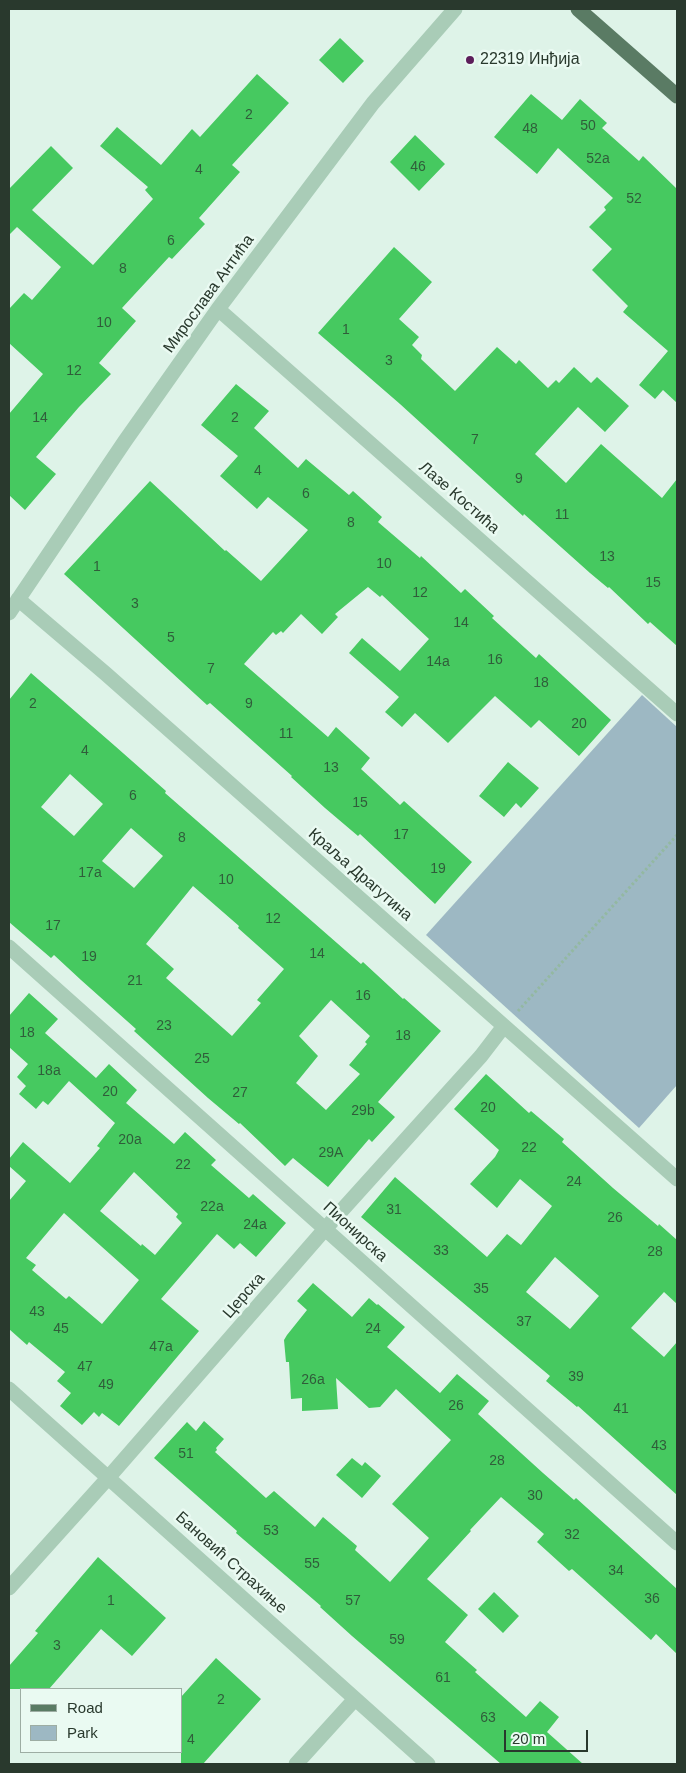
<!DOCTYPE html>
<html>
<head>
<meta charset="utf-8">
<style>
	body { margin:0 }
	#map { position:relative; width:686px; height:1773px; overflow:hidden; background:#def3e8; font-family:Helvetica,sans-serif }
	canvas { display:block }
	.frame { position:absolute; inset:0; border:10px solid #29392d; pointer-events:none }
	.legend { position:absolute; left:20px; top:1688px; width:162px; height:65px; box-sizing:border-box; background:#eafaf2; border:1px solid #9dada3; margin:0; padding:6px 9px; list-style:none; font-size:15px; color:#29392d }
	.legend li { display:flex; align-items:center; gap:10px; height:25px }
	.legend b { width:25px; border:1px solid #9dada3 }
	.scale { position:absolute; left:504px; top:1730px; width:84px; height:22px; box-sizing:border-box; border:2px solid #29392d; border-top:0; padding-left:6px; font-size:15px; line-height:18px; white-space:nowrap; color:#29392d; -webkit-text-stroke:4px #eafaf2; paint-order:stroke }
</style>
</head>
<body>
<div id="map">
<canvas width="686" height="1773"></canvas>
<div class="frame"></div>
<ul class="legend">
<li><b style="height:6px;background:#5a7b64"></b>Road</li>
<li><b style="height:14px;background:#9db8c3"></b>Park</li>
</ul>
<div class="scale">20 m</div>
</div>
<script>
const ctx = document.querySelector('canvas').getContext('2d');
ctx.lineJoin = 'round';
function fillPath(path, color) { ctx.fillStyle = color; ctx.fill(path, 'evenodd'); }
function trace(path, color, width, dash) { ctx.strokeStyle = color; ctx.lineWidth = width; ctx.lineCap = dash ? 'butt' : 'round'; ctx.setLineDash(dash || []); ctx.stroke(path); }
function label(font, color, halo, rows, align = 'center') {
  ctx.font = font + ' Helvetica,sans-serif'; ctx.lineWidth = 5; ctx.setLineDash([]); ctx.textBaseline = 'middle'; ctx.strokeStyle = halo; ctx.fillStyle = color; for (const [text, x, y, turn = 0] of rows) {
    ctx.save(); ctx.translate(x, y); ctx.rotate((+turn || 0) * Math.PI / 180); ctx.textAlign = isNaN(turn) ? turn : align; if (halo) ctx.strokeText(text, 0, 0); ctx.fillText(text, 0, 0); ctx.restore();
  }
}
fillPath(new Path2D(`
	M 642,695 L 677,727 L 677,1085 L 639,1128 L 426,935 Z`), '#9db8c3');
fillPath(new Path2D(`
	M 340,38 L 364,61 L 343,83 L 319,60 Z
	M 257,74 L 289,103 L 232,165 L 240,172 L 199,218 L 205,224 L 172,259 L 169,257 L 122,308 L 136,321 L 99,363 L 111,374 L 79,407 L 36,457 L 56,474 L 25,510 L 9,495 L 9,414 L 43,374 L 9,343 L 9,309 L 24,293 L 32,300 L 61,267 L 17,227 L 9,235 L 9,189 L 51,146 L 73,168 L 32,210 L 93,265 L 153,199 L 145,190 L 148,187 L 100,146 L 117,127 L 161,165 L 192,129 L 200,137 Z
	M 531,94 L 562,120 L 580,99 L 607,123 L 602,128 L 639,161 L 643,156 L 677,189 L 677,403 L 663,390 L 655,399 L 639,385 L 668,351 L 623,312 L 628,306 L 592,270 L 612,249 L 589,227 L 606,210 L 604,207 L 613,198 L 558,148 L 537,174 L 494,137 Z
	M 415,135 L 445,164 L 419,191 L 390,162 Z
	M 394,247 L 432,282 L 399,319 L 419,337 L 412,345 L 422,355 L 421,359 L 455,391 L 497,347 L 516,364 L 519,360 L 548,388 L 556,380 L 559,383 L 574,367 L 591,383 L 597,377 L 629,406 L 605,432 L 578,407 L 535,454 L 566,483 L 601,444 L 662,498 L 677,479 L 677,646 L 650,622 L 648,624 L 609,587 L 608,588 L 590,573 L 524,514 L 523,516 L 400,404 L 318,333 Z
	M 236,384 L 269,411 L 254,428 L 298,468 L 306,459 L 349,495 L 353,491 L 382,517 L 378,522 L 420,558 L 421,556 L 461,593 L 465,589 L 494,616 L 492,618 L 536,658 L 539,654 L 611,720 L 579,756 L 539,720 L 531,728 L 495,696 L 448,743 L 415,713 L 402,727 L 385,712 L 399,697 L 349,653 L 362,638 L 400,671 L 429,639 L 382,595 L 380,597 L 368,587 L 335,614 L 338,617 L 322,634 L 301,614 L 283,633 L 281,631 L 276,635 L 273,632 L 244,664 L 328,737 L 336,727 L 370,758 L 361,769 L 400,805 L 404,801 L 472,862 L 435,904 L 360,834 L 358,836 L 325,808 L 291,777 L 292,776 L 210,703 L 207,705 L 64,574 L 150,481 L 225,551 L 226,550 L 261,581 L 308,530 L 268,497 L 257,509 L 220,476 L 238,456 L 201,425 Z
	M 31,673 L 115,746 L 166,791 L 165,793 L 227,847 L 361,964 L 363,962 L 403,999 L 404,998 L 441,1031 L 378,1102 L 395,1117 L 372,1142 L 369,1139 L 328,1187 L 293,1158 L 285,1166 L 240,1123 L 239,1124 L 208,1098 L 134,1031 L 136,1029 L 81,980 L 54,955 L 51,958 L 9,922 L 9,700 ZM 70,774 L 103,804 L 74,836 L 41,807 ZM 131,828 L 163,856 L 134,888 L 102,861 ZM 193,886 L 239,926 L 238,928 L 284,969 L 257,1000 L 261,1003 L 232,1036 L 166,978 L 174,969 L 146,944 ZM 331,1000 L 370,1036 L 365,1042 L 367,1044 L 349,1065 L 360,1074 L 326,1110 L 296,1083 L 318,1056 L 299,1036 Z
	M 508,762 L 539,788 L 521,808 L 516,803 L 504,817 L 479,796 Z
	M 29,993 L 58,1019 L 45,1033 L 96,1078 L 109,1064 L 137,1090 L 126,1103 L 174,1144 L 185,1132 L 216,1160 L 211,1165 L 249,1198 L 253,1194 L 286,1223 L 256,1257 L 240,1243 L 234,1249 L 217,1234 L 161,1299 L 199,1331 L 119,1426 L 102,1413 L 99,1417 L 94,1412 L 82,1425 L 60,1406 L 71,1393 L 57,1381 L 65,1372 L 29,1342 L 27,1345 L 9,1329 L 9,1201 L 26,1181 L 9,1166 L 9,1159 L 23,1142 L 70,1183 L 100,1148 L 97,1146 L 115,1123 L 69,1081 L 48,1105 L 43,1101 L 36,1109 L 19,1094 L 26,1086 L 17,1077 L 28,1064 L 9,1047 L 9,1016 ZM 134,1172 L 178,1214 L 176,1217 L 182,1223 L 155,1255 L 142,1244 L 141,1246 L 100,1211 ZM 64,1213 L 139,1280 L 102,1324 L 69,1296 L 66,1299 L 32,1270 L 36,1265 L 26,1258 Z
	M 486,1074 L 529,1113 L 531,1111 L 564,1139 L 562,1142 L 613,1188 L 658,1226 L 659,1224 L 677,1240 L 677,1304 L 664,1292 L 631,1328 L 664,1357 L 677,1342 L 677,1495 L 578,1406 L 577,1407 L 546,1381 L 550,1376 L 361,1217 L 395,1177 L 487,1257 L 507,1234 L 521,1245 L 552,1206 L 520,1179 L 497,1208 L 470,1184 L 495,1157 L 499,1150 L 454,1109 ZM 555,1257 L 599,1296 L 570,1329 L 526,1292 Z
	M 313,1283 L 352,1317 L 369,1298 L 377,1305 L 378,1304 L 405,1327 L 387,1347 L 440,1393 L 457,1374 L 489,1401 L 478,1414 L 543,1473 L 574,1500 L 576,1498 L 677,1589 L 677,1654 L 656,1634 L 651,1640 L 572,1569 L 569,1571 L 537,1542 L 544,1534 L 501,1497 L 470,1530 L 471,1531 L 427,1579 L 468,1615 L 445,1642 L 477,1670 L 475,1672 L 526,1717 L 540,1701 L 559,1717 L 547,1732 L 583,1764 L 501,1764 L 352,1636 L 320,1607 L 321,1606 L 236,1533 L 237,1531 L 154,1458 L 187,1422 L 196,1431 L 204,1421 L 224,1439 L 216,1448 L 217,1450 L 215,1452 L 266,1498 L 274,1491 L 315,1527 L 323,1517 L 357,1546 L 355,1550 L 390,1582 L 429,1538 L 392,1504 L 451,1440 L 396,1389 L 380,1407 L 369,1408 L 336,1378 L 338,1409 L 302,1411 L 302,1398 L 291,1399 L 289,1362 L 286,1362 L 284,1340 L 287,1335 L 307,1310 L 297,1301 Z
	M 352,1458 L 362,1466 L 365,1462 L 381,1476 L 362,1498 L 336,1475 Z
	M 98,1557 L 166,1618 L 132,1656 L 101,1629 L 49,1689 L 9,1689 L 9,1666 L 38,1633 L 35,1631 Z
	M 494,1592 L 519,1616 L 503,1633 L 478,1609 Z
	M 216,1658 L 261,1699 L 203,1764 L 181,1764 L 181,1697 Z`), '#46c960');
trace(new Path2D(`
	M 518,1011 L 677,835`), '#93b8a1', 3, [2.5, 2.5]);
trace(new Path2D(`
	M 218,309 L 677,714
	M 18,599 L 106,674 L 677,1179
	M 9,613 L 125,441 L 218,309 L 373,103 L 455,9
	M 9,947 L 677,1543
	M 9,1389 L 428,1764
	M 9,1588 L 108,1478 L 325,1229 L 481,1056 L 504,1026
	M 296,1764 L 355,1699`), '#a9ccb7', 15);
trace(new Path2D(`
	M 578,9 L 677,96`), '#5a7b64', 15);
for (const [x, y, r, color] of [
	[470,60,5,"#5c1d5a"]
]) { const dot = new Path2D(); dot.arc(x, y, r, 0, 2 * Math.PI); ctx.fillStyle = color; ctx.fill(dot); trace(dot, '#eafaf2', 2); }
label('14px', '#305d3a', null, [
	["2",249,115],
	["50",588,126],
	["48",530,129],
	["52a",598,159],
	["46",418,167],
	["4",199,170],
	["52",634,199],
	["6",171,241],
	["8",123,269],
	["10",104,323],
	["1",346,330],
	["3",389,361],
	["12",74,371],
	["14",40,418],
	["2",235,418],
	["7",475,440],
	["4",258,471],
	["9",519,479],
	["6",306,494],
	["11",562,515],
	["8",351,523],
	["13",607,557],
	["10",384,564],
	["1",97,567],
	["15",653,583],
	["12",420,593],
	["3",135,604],
	["14",461,623],
	["5",171,638],
	["16",495,660],
	["14a",438,662],
	["7",211,669],
	["18",541,683],
	["2",33,704],
	["9",249,704],
	["20",579,724],
	["11",286,734],
	["4",85,751],
	["13",331,768],
	["6",133,796],
	["15",360,803],
	["17",401,835],
	["8",182,838],
	["19",438,869],
	["17a",90,873],
	["10",226,880],
	["12",273,919],
	["17",53,926],
	["14",317,954],
	["19",89,957],
	["21",135,981],
	["16",363,996],
	["23",164,1026],
	["18",27,1033],
	["18",403,1036],
	["25",202,1059],
	["18a",49,1071],
	["20",110,1092],
	["27",240,1093],
	["20",488,1108],
	["29b",363,1111],
	["20a",130,1140],
	["22",529,1148],
	["29A",331,1153],
	["22",183,1165],
	["24",574,1182],
	["22a",212,1207],
	["31",394,1210],
	["26",615,1218],
	["24a",255,1225],
	["33",441,1251],
	["28",655,1252],
	["35",481,1289],
	["43",37,1312],
	["37",524,1322],
	["45",61,1329],
	["24",373,1329],
	["47a",161,1347],
	["47",85,1367],
	["39",576,1377],
	["26a",313,1380],
	["49",106,1385],
	["26",456,1406],
	["41",621,1409],
	["43",659,1446],
	["51",186,1454],
	["28",497,1461],
	["30",535,1496],
	["53",271,1531],
	["32",572,1535],
	["55",312,1564],
	["34",616,1571],
	["36",652,1599],
	["1",111,1601],
	["57",353,1601],
	["59",397,1640],
	["3",57,1646],
	["61",443,1678],
	["2",221,1700],
	["63",488,1718],
	["4",191,1740]
]);
label('16px', '#29392d', '#eafaf2', [
	["22319 Инђија",480,60]
], 'left');
label('16px', '#29392d', '#eafaf2', [
	["Мирослава Антића",209,294,-54],
	["Лазе Костића",459,498,41],
	["Краља Драгутина",360,875,41],
	["Пионирска",355,1232,42],
	["Церска",244,1296,-49],
	["Бановић Страхиње",231,1563,42]
]);
</script>
</body>
</html>
